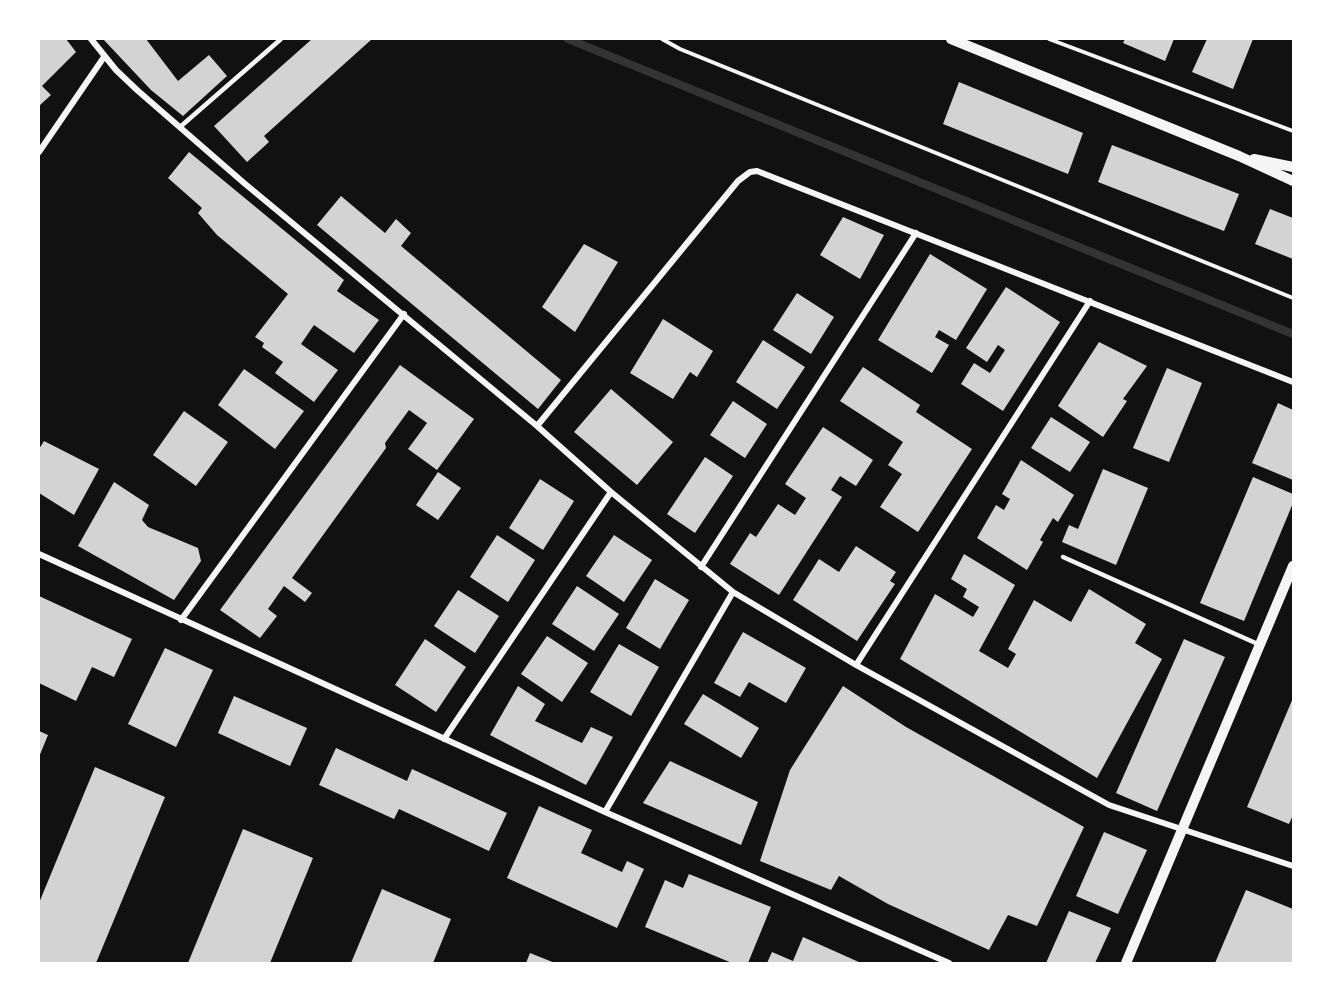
<!DOCTYPE html>
<html>
<head>
<meta charset="utf-8">
<style>
	body { margin:0 }
	#map { position:relative; width:1332px; height:1002px; overflow:hidden; background:#111; font-family:"Space Grotesk",sans-serif }
	canvas { display:block }
	.frame { position:absolute; inset:0; border:40px solid #fff; pointer-events:none }
</style>
</head>
<body>
<div id="map">
<canvas width="1332" height="1002"></canvas>
<div class="frame"></div>
</div>
<script>
const ctx = document.querySelector('canvas').getContext('2d');
ctx.lineJoin = 'round';
function trace(path, color, width, dash) { ctx.strokeStyle = color; ctx.lineWidth = width; ctx.lineCap = dash ? 'butt' : 'round'; ctx.setLineDash(dash || []); ctx.stroke(path); }
function fillPath(path, color) { ctx.fillStyle = color; ctx.fill(path, 'evenodd'); }
trace(new Path2D(`
	M 568,39 L 1293,334`), '#333', 8);
fillPath(new Path2D(`
	M 39,39 L 66,39 L 76,52 L 42,86 L 51,95 L 39,106 Z
	M 103,39 L 146,39 L 178,81 L 209,55 L 227,76 L 183,116 L 151,90 Z
	M 312,39 L 372,39 L 264,136 L 269,142 L 247,162 L 214,126 Z
	M 1125,39 L 1174,39 L 1165,61 L 1123,43 Z
	M 1207,39 L 1253,39 L 1233,89 L 1192,72 Z
	M 959,82 L 1083,133 L 1068,174 L 943,124 Z
	M 1112,145 L 1239,194 L 1224,231 L 1098,182 Z
	M 189,152 L 344,280 L 337,291 L 379,320 L 354,353 L 314,325 L 301,344 L 338,370 L 314,402 L 275,373 L 283,362 L 262,347 L 264,343 L 255,337 L 288,294 L 217,235 L 198,213 L 202,208 L 168,178 Z
	M 341,196 L 385,233 L 396,219 L 411,233 L 401,246 L 561,380 L 538,409 L 317,225 Z
	M 1270,209 L 1293,218 L 1293,259 L 1255,244 Z
	M 843,217 L 884,235 L 860,279 L 820,255 Z
	M 584,244 L 618,262 L 575,332 L 542,307 Z
	M 930,254 L 987,289 L 956,340 L 939,330 L 935,337 L 949,345 L 932,373 L 878,340 Z
	M 1006,287 L 1060,322 L 1003,411 L 961,384 L 974,363 L 990,373 L 1005,350 L 998,345 L 987,362 L 966,348 Z
	M 797,293 L 834,317 L 811,354 L 773,330 Z
	M 663,319 L 713,351 L 697,377 L 690,372 L 673,399 L 630,373 Z
	M 763,340 L 805,367 L 777,409 L 736,382 Z
	M 1099,342 L 1147,366 L 1123,399 L 1127,401 L 1103,437 L 1058,406 Z
	M 400,365 L 474,419 L 437,470 L 408,449 L 427,423 L 409,410 L 385,443 L 386,448 L 292,578 L 312,593 L 305,602 L 284,586 L 268,609 L 277,616 L 260,638 L 220,610 Z
	M 863,367 L 920,405 L 916,412 L 972,449 L 918,532 L 880,507 L 902,474 L 888,465 L 903,442 L 840,401 Z
	M 1167,368 L 1202,383 L 1169,462 L 1133,448 Z
	M 244,369 L 304,411 L 275,449 L 218,405 Z
	M 611,389 L 673,442 L 637,485 L 574,432 Z
	M 733,401 L 767,424 L 745,458 L 710,435 Z
	M 1278,403 L 1293,410 L 1293,480 L 1252,463 Z
	M 184,411 L 228,442 L 196,486 L 153,455 Z
	M 1051,417 L 1090,442 L 1070,472 L 1031,448 Z
	M 823,427 L 873,460 L 856,486 L 840,476 L 831,490 L 842,497 L 779,595 L 730,564 L 750,533 L 756,537 L 778,504 L 795,515 L 806,498 L 785,484 Z
	M 44,441 L 99,469 L 74,515 L 39,493 L 39,449 Z
	M 705,457 L 733,476 L 695,533 L 667,514 Z
	M 1021,460 L 1074,495 L 1058,522 L 1053,518 L 1040,540 L 1043,542 L 1027,570 L 977,538 L 996,505 L 1004,510 L 1010,499 L 1002,494 Z
	M 1103,469 L 1148,488 L 1116,565 L 1062,542 L 1069,525 L 1078,529 Z
	M 438,472 L 461,488 L 438,520 L 416,505 Z
	M 1253,477 L 1293,494 L 1293,503 L 1244,621 L 1200,603 Z
	M 540,479 L 574,501 L 543,550 L 509,528 Z
	M 114,482 L 149,505 L 142,520 L 148,527 L 198,548 L 201,561 L 174,600 L 78,546 Z
	M 497,535 L 535,560 L 508,602 L 470,577 Z
	M 614,535 L 652,560 L 624,602 L 586,576 Z
	M 856,546 L 896,572 L 890,581 L 895,584 L 857,641 L 793,600 L 819,559 L 839,572 Z
	M 964,554 L 1015,585 L 979,651 L 1008,668 L 1016,654 L 1008,649 L 1034,600 L 1071,622 L 1089,589 L 1146,624 L 1135,643 L 1162,659 L 1097,778 L 900,659 L 935,594 L 973,617 L 979,607 L 963,597 L 967,589 L 951,579 Z
	M 655,579 L 689,600 L 660,649 L 626,628 Z
	M 577,586 L 619,614 L 594,651 L 552,624 Z
	M 458,590 L 499,616 L 475,653 L 434,626 Z
	M 39,596 L 132,639 L 114,677 L 92,667 L 76,701 L 39,683 Z
	M 743,632 L 806,668 L 786,703 L 749,682 L 740,697 L 714,683 Z
	M 547,636 L 588,663 L 562,702 L 521,674 Z
	M 425,639 L 466,667 L 436,712 L 395,685 Z
	M 1184,639 L 1225,657 L 1157,811 L 1116,793 Z
	M 619,644 L 659,667 L 631,716 L 590,692 Z
	M 165,648 L 213,670 L 176,747 L 128,724 Z
	M 518,686 L 545,704 L 535,721 L 582,743 L 591,727 L 613,737 L 586,785 L 490,735 Z
	M 843,686 L 906,727 L 1084,827 L 1037,926 L 1008,915 L 989,950 L 888,904 L 839,876 L 831,890 L 760,861 L 790,770 Z
	M 703,694 L 759,728 L 741,758 L 684,724 Z
	M 234,696 L 307,728 L 290,766 L 218,733 Z
	M 1293,698 L 1293,815 L 1289,824 L 1247,807 Z
	M 39,731 L 48,735 L 39,757 Z
	M 336,748 L 407,781 L 412,769 L 507,813 L 489,851 L 399,809 L 394,819 L 319,785 Z
	M 670,761 L 758,802 L 741,845 L 643,803 Z
	M 95,767 L 165,797 L 96,963 L 39,963 L 39,903 Z
	M 539,806 L 592,830 L 581,853 L 622,872 L 627,861 L 644,869 L 617,928 L 507,878 Z
	M 243,829 L 313,858 L 270,963 L 188,963 Z
	M 1104,832 L 1147,850 L 1118,914 L 1076,896 Z
	M 689,874 L 771,907 L 748,963 L 732,963 L 645,927 L 665,880 L 683,888 Z
	M 382,889 L 451,919 L 433,963 L 351,963 Z
	M 1246,890 L 1293,909 L 1293,963 L 1215,963 Z
	M 1069,911 L 1111,928 L 1095,963 L 1046,963 Z
	M 803,937 L 861,963 L 767,963 L 772,952 L 793,961 Z
	M 530,953 L 555,963 L 526,963 Z`), '#d3d3d3');
trace(new Path2D(`
	M 662,39 L 680,49 L 1293,298
	M 1049,39 L 1293,131`), '#f5f5f5', 4);
trace(new Path2D(`
	M 180,127 L 281,39
	M 1063,557 L 1260,645`), '#f5f5f5', 4.5);
trace(new Path2D(`
	M 91,39 L 116,70 L 137,90 L 244,183 L 537,426 L 611,492 L 733,592 L 856,665 L 1109,805 L 1293,866
	M 39,152 L 104,57
	M 537,426 L 738,181 L 750,172 L 757,171 L 1293,382
	M 39,554 L 605,812 L 949,963
	M 701,567 L 916,233
	M 181,620 L 404,314
	M 856,665 L 1090,301
	M 444,739 L 611,492
	M 605,812 L 733,592`), '#f5f5f5', 6);
trace(new Path2D(`
	M 951,39 L 1239,156 L 1293,181
	M 1254,159 L 1293,167
	M 1126,963 L 1293,566`), '#f5f5f5', 10);
</script>
</body>
</html>
